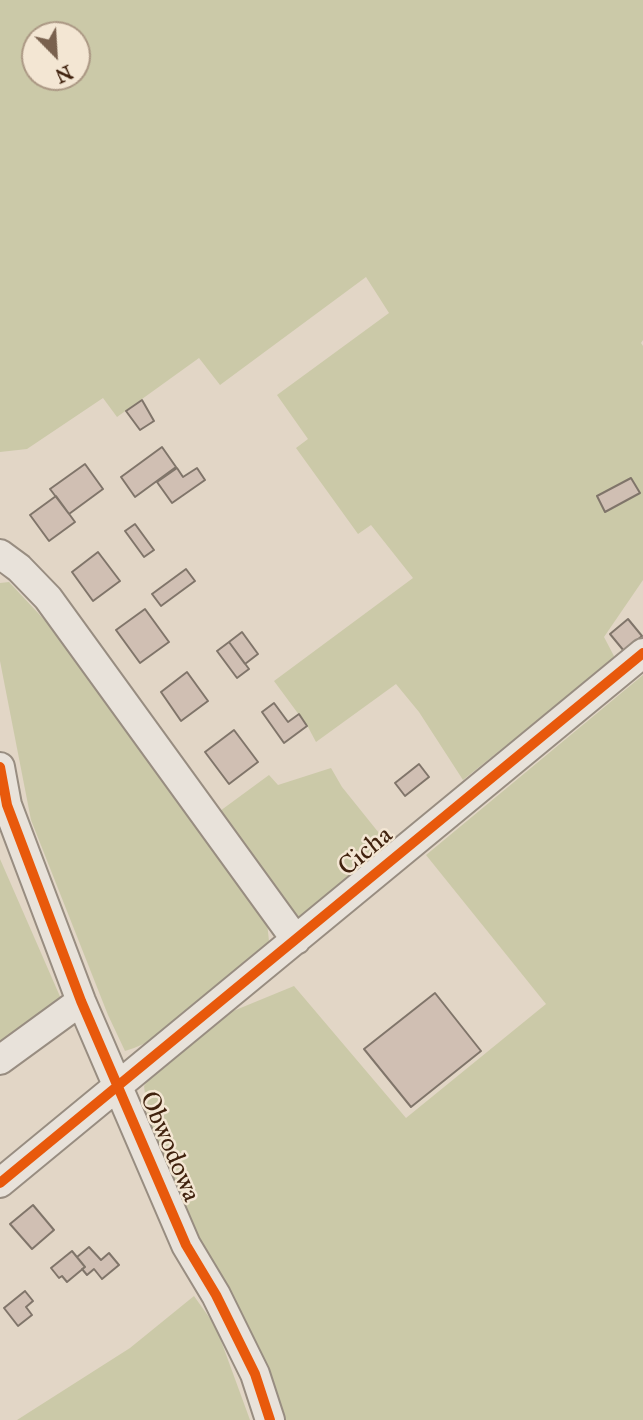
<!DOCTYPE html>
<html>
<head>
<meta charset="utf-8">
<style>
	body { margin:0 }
	#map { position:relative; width:643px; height:1420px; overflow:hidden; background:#e2d6c6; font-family:"IM FELL Great Primer",serif }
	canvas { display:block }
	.north { position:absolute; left:21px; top:21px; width:70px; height:70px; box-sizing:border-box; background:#f3e6d3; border:2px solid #ab9884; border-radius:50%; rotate:156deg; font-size:19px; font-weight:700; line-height:28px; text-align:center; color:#40220e }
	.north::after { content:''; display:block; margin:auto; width:24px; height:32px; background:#79614e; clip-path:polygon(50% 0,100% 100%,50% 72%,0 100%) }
</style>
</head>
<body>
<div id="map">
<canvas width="643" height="1420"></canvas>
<div class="north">N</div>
</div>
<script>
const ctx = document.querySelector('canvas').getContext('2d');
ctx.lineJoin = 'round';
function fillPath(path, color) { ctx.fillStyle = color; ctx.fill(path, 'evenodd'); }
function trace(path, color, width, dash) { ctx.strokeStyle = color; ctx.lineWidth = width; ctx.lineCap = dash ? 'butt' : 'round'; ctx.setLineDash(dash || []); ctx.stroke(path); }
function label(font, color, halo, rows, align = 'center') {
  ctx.font = font + ' "IM FELL Great Primer",serif'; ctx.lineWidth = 5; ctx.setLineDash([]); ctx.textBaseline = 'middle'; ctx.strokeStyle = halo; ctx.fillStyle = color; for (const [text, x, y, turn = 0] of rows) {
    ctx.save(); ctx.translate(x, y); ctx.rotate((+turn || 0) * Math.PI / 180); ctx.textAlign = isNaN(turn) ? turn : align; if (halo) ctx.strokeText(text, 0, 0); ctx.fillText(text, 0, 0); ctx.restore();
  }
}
fillPath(new Path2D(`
	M 0,0 L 643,0 L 643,340 L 641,343 L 643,346 L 643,580 L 604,637 L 615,658 L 463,780 L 419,712 L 396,684 L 316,742 L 308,727 L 274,681 L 413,578 L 371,525 L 358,534 L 296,448 L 308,439 L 277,395 L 389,313 L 366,277 L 220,385 L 199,358 L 117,417 L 103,398 L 27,449 L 0,452 ZM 35,35 L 77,35 L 77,77 L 35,77 Z
	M 9,582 L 53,629 L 266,913 L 269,941 L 265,950 C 225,983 174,1037 125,1051 L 108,1015 L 31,820 L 0,661 L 0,583 Z
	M 643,675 L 643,1420 L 278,1420 L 183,1211 L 148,1117 L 144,1086 L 161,1065 L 221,1016 L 294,986 L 406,1118 L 546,1004 L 426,855 Z
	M 331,768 L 342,787 L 391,848 L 298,920 L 218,817 L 220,811 L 269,775 L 278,785 Z
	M 0,859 L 62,1001 L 0,1052 Z
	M 194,1296 L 216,1327 L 250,1420 L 17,1420 L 130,1348 Z`), '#cbc9a8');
const building = new Path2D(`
	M 142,400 L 154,421 L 140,430 L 126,411 Z
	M 162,447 L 176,467 L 135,497 L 121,477 Z
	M 85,464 L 103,489 L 69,514 L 50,489 Z
	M 177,468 L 183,477 L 197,468 L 205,480 L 172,503 L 157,482 Z
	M 631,478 L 640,493 L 605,512 L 597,496 Z
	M 56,496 L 75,522 L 49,541 L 30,515 Z
	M 135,524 L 154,550 L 144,557 L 125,531 Z
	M 98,552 L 120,581 L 93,601 L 72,572 Z
	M 186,569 L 195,581 L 161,606 L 152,594 Z
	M 145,609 L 169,642 L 140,663 L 116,630 Z
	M 628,619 L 642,636 L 624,651 L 610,634 Z
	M 242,632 L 258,654 L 245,664 L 229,642 Z
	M 229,642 L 249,669 L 237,678 L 217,651 Z
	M 187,672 L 208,701 L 181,721 L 161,692 Z
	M 274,703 L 288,722 L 299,714 L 307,726 L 284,743 L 262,712 Z
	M 234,730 L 258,762 L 229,784 L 205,752 Z
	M 419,764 L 429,777 L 405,796 L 395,783 Z
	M 435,993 L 481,1051 L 411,1107 L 364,1049 Z
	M 33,1205 L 54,1230 L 32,1249 L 10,1224 Z
	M 89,1247 L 101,1260 L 109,1253 L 119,1265 L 102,1279 L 94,1269 L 87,1275 L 82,1269 L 85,1267 L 77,1257 Z
	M 72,1251 L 85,1267 L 67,1282 L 62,1276 L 59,1278 L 51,1268 Z
	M 25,1291 L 33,1301 L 26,1307 L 32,1315 L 18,1326 L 4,1308 Z`);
fillPath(building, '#d0bfb3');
trace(building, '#80756a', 2);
const minor = new Path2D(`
	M 0,554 L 19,568 L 48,598 L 296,940
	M 0,767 L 7,805 L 81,1001 L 186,1245 L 216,1295 L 255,1374 L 270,1420
	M 0,1060 L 81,1001
	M 0,1183 L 643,653`);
trace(minor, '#988d81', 32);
trace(minor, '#e8e2da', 28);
trace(new Path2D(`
	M 0,767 L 7,805 L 81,1001 L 186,1245 L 216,1295 L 255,1374 L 270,1420
	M 0,1183 L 643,653`), '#e8590c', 10);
label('26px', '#40220e', '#f3e6d3', [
	["Cicha",366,852,-40],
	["Obwodowa",169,1147,67]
]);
</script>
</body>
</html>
